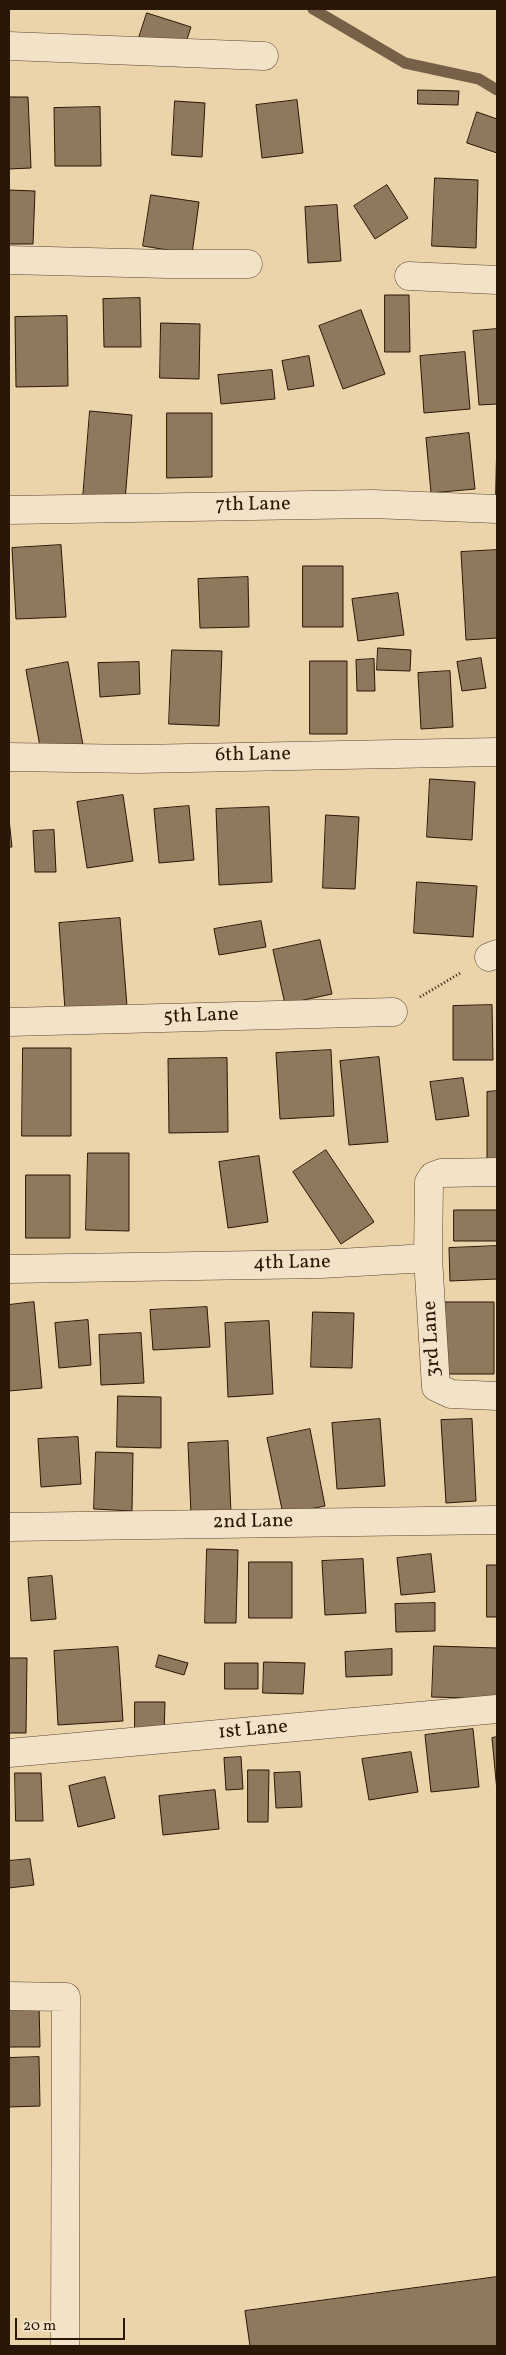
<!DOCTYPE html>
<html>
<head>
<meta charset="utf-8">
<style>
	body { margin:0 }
	#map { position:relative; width:506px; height:2355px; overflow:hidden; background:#ebd3aa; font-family:Vollkorn,serif }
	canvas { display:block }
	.frame { position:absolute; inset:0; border:10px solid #291707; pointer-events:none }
	.scale { position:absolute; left:15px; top:2318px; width:110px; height:22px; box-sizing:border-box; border:2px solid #291707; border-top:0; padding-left:6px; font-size:15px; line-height:18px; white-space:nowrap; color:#291707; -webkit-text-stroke:4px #f2e2c8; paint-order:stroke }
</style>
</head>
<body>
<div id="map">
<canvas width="506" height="2355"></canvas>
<div class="frame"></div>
<div class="scale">20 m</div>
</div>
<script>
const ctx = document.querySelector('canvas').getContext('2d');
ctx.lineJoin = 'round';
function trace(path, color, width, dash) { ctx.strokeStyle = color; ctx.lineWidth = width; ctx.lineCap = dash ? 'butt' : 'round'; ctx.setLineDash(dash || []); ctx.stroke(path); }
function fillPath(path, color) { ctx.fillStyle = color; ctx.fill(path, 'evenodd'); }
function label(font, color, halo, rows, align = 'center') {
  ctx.font = font + ' Vollkorn,serif'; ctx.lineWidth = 5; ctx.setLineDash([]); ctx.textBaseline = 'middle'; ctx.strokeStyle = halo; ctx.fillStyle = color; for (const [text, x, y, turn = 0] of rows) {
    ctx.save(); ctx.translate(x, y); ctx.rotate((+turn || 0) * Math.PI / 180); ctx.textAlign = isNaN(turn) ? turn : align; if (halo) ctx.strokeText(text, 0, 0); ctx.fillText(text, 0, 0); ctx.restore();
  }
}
trace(new Path2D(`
	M 313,9 L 405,63 L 479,79 L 497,90`), '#766148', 11);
const building = new Path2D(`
	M 147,13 L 191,27 L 178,67 L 134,53 Z
	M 418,90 L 459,91 L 458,105 L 418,104 Z
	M 9,97 L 28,97 L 31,168 L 9,169 Z
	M 297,100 L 303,153 L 262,158 L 256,105 Z
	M 175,101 L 205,103 L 202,157 L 172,155 Z
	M 100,107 L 101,166 L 55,166 L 54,108 Z
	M 477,112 L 497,119 L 497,153 L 467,143 Z
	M 435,178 L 478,180 L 476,248 L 432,246 Z
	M 387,185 L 408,218 L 375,239 L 354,206 Z
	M 9,190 L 35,191 L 33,244 L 9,244 Z
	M 151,195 L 199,202 L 192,254 L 143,246 Z
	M 337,205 L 341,261 L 308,263 L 305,207 Z
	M 385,295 L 409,295 L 410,352 L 385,352 Z
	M 140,298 L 141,347 L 104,347 L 103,299 Z
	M 361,310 L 385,374 L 343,389 L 319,326 Z
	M 67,316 L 68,386 L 16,387 L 15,317 Z
	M 161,323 L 200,324 L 199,379 L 160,378 Z
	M 497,329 L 497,404 L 479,405 L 473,331 Z
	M 465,352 L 470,409 L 424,413 L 420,356 Z
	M 309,356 L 314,386 L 288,390 L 282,361 Z
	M 272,370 L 275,399 L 221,404 L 218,375 Z
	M 90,411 L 132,415 L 125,501 L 83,498 Z
	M 167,413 L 212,413 L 212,477 L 167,478 Z
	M 469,433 L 475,489 L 431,493 L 426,438 Z
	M 497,438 L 497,496 L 496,496 Z
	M 61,545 L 66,617 L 16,619 L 12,548 Z
	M 497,550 L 497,638 L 466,640 L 461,552 Z
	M 303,566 L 343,566 L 343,627 L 303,627 Z
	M 248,577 L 249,627 L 200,628 L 198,579 Z
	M 398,593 L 404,635 L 358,641 L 352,599 Z
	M 378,648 L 411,650 L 410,671 L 377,670 Z
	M 172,650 L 222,651 L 219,726 L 169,724 Z
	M 481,658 L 486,688 L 462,691 L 457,662 Z
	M 374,659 L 375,691 L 357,691 L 356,660 Z
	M 310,661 L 347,661 L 347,734 L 310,734 Z
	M 68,662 L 83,745 L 41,752 L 26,670 Z
	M 139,662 L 140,694 L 100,697 L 98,663 Z
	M 450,671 L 453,727 L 421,729 L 418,673 Z
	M 430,779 L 475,782 L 472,840 L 427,837 Z
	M 123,795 L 133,861 L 87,868 L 77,802 Z
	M 189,806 L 194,860 L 159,863 L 154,809 Z
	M 269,807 L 272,882 L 219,885 L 216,809 Z
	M 326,815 L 359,817 L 355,889 L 323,888 Z
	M 9,819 L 12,847 L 9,847 Z
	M 54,830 L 56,872 L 35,872 L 33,831 Z
	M 417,882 L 477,886 L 473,937 L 414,933 Z
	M 120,918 L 127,1006 L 65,1010 L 59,923 Z
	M 261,921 L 266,947 L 219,955 L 214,929 Z
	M 320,940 L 332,994 L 285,1004 L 273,950 Z
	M 492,1005 L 493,1060 L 453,1060 L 453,1006 Z
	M 23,1048 L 71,1048 L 71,1136 L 22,1136 Z
	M 331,1050 L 334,1116 L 280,1119 L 276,1053 Z
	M 379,1057 L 388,1142 L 349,1145 L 340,1061 Z
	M 227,1058 L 228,1132 L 169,1133 L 168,1059 Z
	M 463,1078 L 469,1116 L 436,1120 L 430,1082 Z
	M 497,1091 L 497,1162 L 487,1162 L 487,1092 Z
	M 326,1150 L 374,1222 L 341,1244 L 293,1172 Z
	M 88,1153 L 129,1153 L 129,1231 L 86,1230 Z
	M 259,1156 L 268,1222 L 228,1228 L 219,1162 Z
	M 26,1175 L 70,1175 L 70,1238 L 26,1238 Z
	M 454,1210 L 497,1210 L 497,1241 L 454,1241 Z
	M 497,1246 L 497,1279 L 450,1281 L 449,1248 Z
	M 34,1302 L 42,1388 L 9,1391 L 9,1305 Z
	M 445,1302 L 494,1302 L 494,1374 L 445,1374 Z
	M 207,1307 L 210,1347 L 153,1350 L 150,1310 Z
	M 313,1312 L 354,1313 L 352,1368 L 311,1367 Z
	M 88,1320 L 91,1365 L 59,1368 L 55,1323 Z
	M 269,1321 L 273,1394 L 228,1397 L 225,1323 Z
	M 141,1333 L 144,1383 L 101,1385 L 99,1335 Z
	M 118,1396 L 161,1397 L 161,1448 L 117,1447 Z
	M 380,1419 L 385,1486 L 337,1489 L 332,1423 Z
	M 472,1419 L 476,1501 L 446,1503 L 441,1420 Z
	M 310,1429 L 325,1506 L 283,1514 L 267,1438 Z
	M 78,1437 L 81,1484 L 41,1487 L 38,1439 Z
	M 228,1441 L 231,1514 L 191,1515 L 188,1443 Z
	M 96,1452 L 133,1453 L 132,1511 L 94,1509 Z
	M 207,1549 L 238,1550 L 236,1623 L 205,1623 Z
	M 431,1554 L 435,1592 L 401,1595 L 397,1558 Z
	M 363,1559 L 366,1613 L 325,1615 L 322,1561 Z
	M 249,1562 L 292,1562 L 292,1618 L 249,1618 Z
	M 487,1565 L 497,1565 L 497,1617 L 487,1617 Z
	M 52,1576 L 56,1619 L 31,1621 L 28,1578 Z
	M 435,1603 L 435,1631 L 396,1632 L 395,1604 Z
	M 434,1646 L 497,1648 L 497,1699 L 432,1697 Z
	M 118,1647 L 123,1721 L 58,1725 L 54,1651 Z
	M 392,1649 L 392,1675 L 346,1677 L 345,1652 Z
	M 159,1655 L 188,1663 L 184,1675 L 156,1667 Z
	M 9,1658 L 27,1658 L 26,1733 L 9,1733 Z
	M 264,1662 L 305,1663 L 303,1694 L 263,1693 Z
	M 225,1663 L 258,1663 L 258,1689 L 225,1689 Z
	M 135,1702 L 165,1702 L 164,1736 L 135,1735 Z
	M 473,1729 L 479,1787 L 431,1792 L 425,1735 Z
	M 497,1737 L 497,1791 L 492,1738 Z
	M 411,1752 L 418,1792 L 369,1800 L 362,1759 Z
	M 241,1757 L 243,1789 L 226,1790 L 224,1758 Z
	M 248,1770 L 269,1770 L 268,1822 L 248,1822 Z
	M 300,1772 L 302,1807 L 276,1808 L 274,1773 Z
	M 15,1773 L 41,1773 L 43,1821 L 16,1821 Z
	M 105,1777 L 115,1818 L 78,1827 L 69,1786 Z
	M 215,1790 L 219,1829 L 163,1835 L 159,1796 Z
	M 30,1859 L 34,1885 L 9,1888 L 9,1861 Z
	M 9,2005 L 39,2005 L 40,2047 L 9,2047 Z
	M 39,2057 L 40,2106 L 9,2107 L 9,2058 Z
	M 497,2277 L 497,2346 L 250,2346 L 245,2311 Z`);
fillPath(building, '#8e795c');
trace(building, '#291707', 1);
const minor = new Path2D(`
	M 9,46 L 264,56
	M 9,260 L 168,264 L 248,264
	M 409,276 L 497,280
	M 9,510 L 372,504 L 497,509
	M 9,757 L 138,759 L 497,752
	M 489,957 L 497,954
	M 9,1022 L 393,1012
	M 428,1258 L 436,1387 L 451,1394 L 497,1396
	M 9,1269 L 321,1264 L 428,1258 L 429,1182 L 433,1176 L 441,1173 L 497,1172
	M 9,1527 L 497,1520
	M 9,1753 L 497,1709
	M 9,1996 L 66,1997 L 65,2346`);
trace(minor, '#5a4630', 29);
trace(new Path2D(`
	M 420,997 L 462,972`), '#291707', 3, [1, 2.5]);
trace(minor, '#f2e2c8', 28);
label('20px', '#291707', '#f2e2c8', [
	["7th Lane",253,506,-1],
	["6th Lane",253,756,-1],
	["5th Lane",201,1017,-2],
	["4th Lane",292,1264,-1],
	["3rd Lane",433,1339,-93],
	["2nd Lane",253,1523,-1],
	["1st Lane",253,1731,-5]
]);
</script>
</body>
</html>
